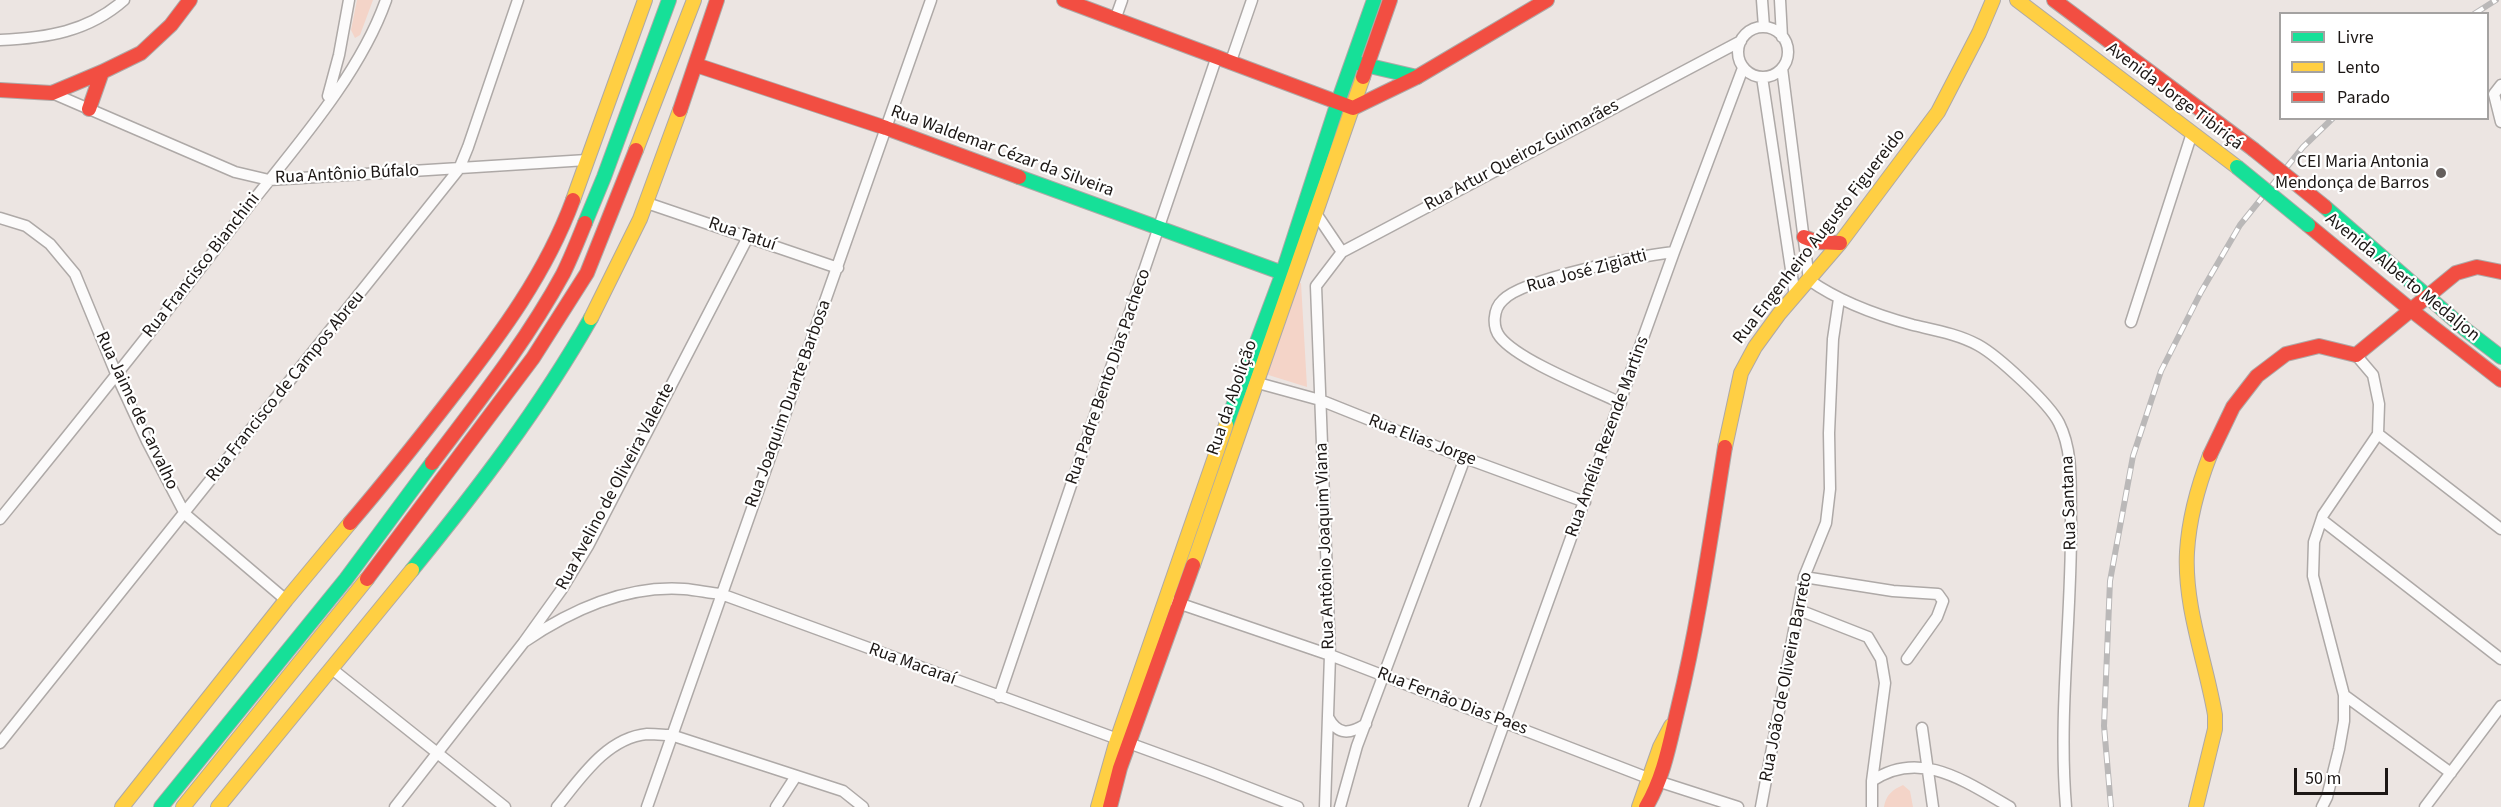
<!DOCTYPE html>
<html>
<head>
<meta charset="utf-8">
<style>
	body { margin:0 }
	#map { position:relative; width:2501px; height:807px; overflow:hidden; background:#ece5e2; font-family:"Source Sans 3",sans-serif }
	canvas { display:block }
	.legend { position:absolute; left:2279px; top:12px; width:210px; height:108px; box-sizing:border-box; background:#fff; border:2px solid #a4a2a1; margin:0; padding:8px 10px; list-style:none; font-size:18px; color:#1c1715 }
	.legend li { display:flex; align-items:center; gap:12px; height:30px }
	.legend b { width:30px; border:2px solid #a4a2a1 }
	.scale { position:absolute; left:2294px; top:768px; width:94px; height:27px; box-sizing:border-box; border:3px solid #1c1715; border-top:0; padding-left:8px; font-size:18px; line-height:21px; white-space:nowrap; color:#1c1715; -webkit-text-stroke:4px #fff; paint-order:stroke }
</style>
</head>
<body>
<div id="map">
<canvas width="2501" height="807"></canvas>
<ul class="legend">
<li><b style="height:8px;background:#16e098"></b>Livre</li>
<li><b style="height:8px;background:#ffcf43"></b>Lento</li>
<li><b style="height:8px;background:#f24e42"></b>Parado</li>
</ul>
<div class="scale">50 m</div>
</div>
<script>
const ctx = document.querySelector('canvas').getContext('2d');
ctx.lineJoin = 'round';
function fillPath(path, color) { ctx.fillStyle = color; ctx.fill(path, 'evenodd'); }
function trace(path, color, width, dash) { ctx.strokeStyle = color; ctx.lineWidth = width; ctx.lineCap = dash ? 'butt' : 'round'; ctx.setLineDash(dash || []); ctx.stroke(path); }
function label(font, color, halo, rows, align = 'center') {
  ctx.font = font + ' "Source Sans 3",sans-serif'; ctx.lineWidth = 4.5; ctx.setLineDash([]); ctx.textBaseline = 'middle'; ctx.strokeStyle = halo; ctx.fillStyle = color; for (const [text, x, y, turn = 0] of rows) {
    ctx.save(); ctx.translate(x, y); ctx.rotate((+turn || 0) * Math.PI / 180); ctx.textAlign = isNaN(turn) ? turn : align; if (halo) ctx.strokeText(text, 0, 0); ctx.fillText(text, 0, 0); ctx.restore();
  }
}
fillPath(new Path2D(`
	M 357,0 L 373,0 L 360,35 L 355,38 L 351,30 Z
	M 1301,283 L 1307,387 L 1262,373 L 1290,285 Z
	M 1903,785 L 1910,791 L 1913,807 L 1884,807 C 1886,795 1892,790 1903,785 Z`), '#f4d4c8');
const street = new Path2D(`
	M 1762,0 L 1764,27
	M 1780,0 L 1782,37
	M 1116,17 L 1122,0
	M1738 52a25 25 0 1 1 50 0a25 25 0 1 1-50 0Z
	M 0,40 C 46,38 88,32 124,0
	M 1231,61 L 1252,0
	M 1782,68 L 1809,280 C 1840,302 1876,315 1913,325 C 1934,330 1958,334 1978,345 C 1998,356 2049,403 2059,423 C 2074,453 2070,488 2071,521 C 2072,616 2058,712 2066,807
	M 1762,77 L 1795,296
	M 2501,85 L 2494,94 L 2501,122
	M 52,93 L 235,172 L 269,180 L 587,160
	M 328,96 L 339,55 L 349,0
	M 647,203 L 838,268
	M 1315,212 L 1342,252
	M 0,218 L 26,226 L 50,244 L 75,274 L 117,376 L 147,441 L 185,514 L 286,600
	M 2131,322 L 2192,133
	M 1258,383 L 1320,400 L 1465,458 L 1585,502
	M 1621,403 C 1592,389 1519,361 1500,337 C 1492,327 1493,309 1503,300 C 1524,278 1641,256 1674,252
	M 2378,434 L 2501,529
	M 0,519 C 84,416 167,312 248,207 C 297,145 360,74 386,0
	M 2322,520 L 2501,659
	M 1804,577 L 1893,591 L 1938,594 L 1943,601 L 1937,617 L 1907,659
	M 1175,602 L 1330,655 L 1648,778 L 1738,807
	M 1799,610 L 1868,637 L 1881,659 L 1885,683 L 1872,781 L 1872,807
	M 524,642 C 571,610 626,585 684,589 C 697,590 709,593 721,594 L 1208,772 L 1298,807
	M 332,669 L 505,807
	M 2344,695 L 2451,773
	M 999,697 L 1217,56
	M 1328,717 C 1338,736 1350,734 1366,724
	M 1922,728 L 1933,807
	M 0,743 L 459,169 L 468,147 L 518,0
	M 1872,781 C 1920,748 1966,782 2010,807
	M 395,807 L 524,642 L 562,589 L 588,546 L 748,237
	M 557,807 C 580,779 606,738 647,734 C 654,734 663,735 671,735 L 843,791 L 863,807
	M 647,807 L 931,0
	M 776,807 L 796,776
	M 1325,807 L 1330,655 L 1316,286 L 1342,252 L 1741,41
	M 1340,807 L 1357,746 L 1465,458
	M 1474,807 L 1674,252 L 1743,68
	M 1761,807 L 1804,577 L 1826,523 L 1830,489 L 1829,433 L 1833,339 L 1839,299
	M 2322,807 L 2327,797 L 2339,749 L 2344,721 L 2344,695 L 2313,576 L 2314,542 L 2323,515 L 2378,434 L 2379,404 L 2373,375 L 2356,355
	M 2425,807 L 2501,706`);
const fast = new Path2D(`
	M 1361,64 L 1417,77
	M 1019,177 L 1291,276
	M 2325,207 L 2466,330 L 2501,357
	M 585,223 L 604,177 L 669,0
	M 1226,425 L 1282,275 L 1338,102 L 1374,0
	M 412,570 C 477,490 540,408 591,318
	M 161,807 L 346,579 L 432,463`);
const slow = new Path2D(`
	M 2017,0 L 2237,167
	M 636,150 L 694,0
	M 573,200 L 645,0
	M 591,318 L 640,219 L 680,110
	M 1725,447 L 1741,373 L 1755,347 L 1779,314 L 1840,243 L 1938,112 L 1979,33 L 1993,0
	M 1193,565 L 1363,77
	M 122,807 L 286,600 L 350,523
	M 183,807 L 367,579
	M 218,807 L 412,570
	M 1098,807 L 1117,740 L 1226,425
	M 1639,807 L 1660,747 L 1671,726
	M 2196,807 L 2215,729 L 2215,715 C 2206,662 2184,607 2187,552 C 2189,518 2198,486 2210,455`);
const jam = new Path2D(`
	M 1064,0 L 1353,108 L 1417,77 L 1547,0
	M 2054,0 L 2253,149
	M 696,65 L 886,128 L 1019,177
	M 1363,77 L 1390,0
	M 0,90 L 52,93 L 102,72 L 141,53 L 171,25 L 190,0
	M 89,109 L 102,72
	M 680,110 L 717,0
	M 2308,225 L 2411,310 L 2501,380
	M 1804,237 L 1817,242 L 1840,243
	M 2210,455 L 2233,407 L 2257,376 L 2286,354 L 2319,346 L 2356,355 L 2456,273 L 2477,267 L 2501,272
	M 432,463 C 478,402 526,342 563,274 C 571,258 578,240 585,223
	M 350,523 C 386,481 420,438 454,394 C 501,334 546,273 573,200
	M 367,579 L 533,358 L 587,273 L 636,150
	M 1110,807 L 1120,768 L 1193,565
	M 1646,807 C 1664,777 1670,741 1678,708 C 1699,622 1711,534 1725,447`);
trace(street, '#aea9a7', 13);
trace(fast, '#aea9a7', 16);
trace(slow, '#aea9a7', 16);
trace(jam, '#aea9a7', 16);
trace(street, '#fcfbfb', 10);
trace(fast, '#16e098', 14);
trace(slow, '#ffcf43', 14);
trace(jam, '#f24e42', 14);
const rail = new Path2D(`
	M 2474,14 L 2496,0
	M 2111,807 L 2104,726 L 2110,581 L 2133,456 L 2161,371 L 2201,292 L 2240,225 L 2303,147 L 2333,118`);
trace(rail, '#bab8b8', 6);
trace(rail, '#fff', 4, [11]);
const fastBridge = new Path2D(`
	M 2237,167 L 2308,225`);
const jamBridge = new Path2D(`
	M 2253,149 L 2325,207`);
trace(fastBridge, '#aea9a7', 16, []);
trace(jamBridge, '#aea9a7', 16, []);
trace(fastBridge, '#16e098', 14);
trace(jamBridge, '#f24e42', 14);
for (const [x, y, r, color] of [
	[2441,173,6,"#655f5d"]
]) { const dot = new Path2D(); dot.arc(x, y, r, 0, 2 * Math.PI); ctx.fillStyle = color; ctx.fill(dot); trace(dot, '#fff', 2); }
label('18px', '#1c1715', '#fff', [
	["Avenida Jorge Tibiriçá",2174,97,37],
	["Rua Waldemar Cézar da Silveira",1002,152,20],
	["Rua Artur Queiroz Guimarães",1522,156,-28],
	["Rua Antônio Búfalo",347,175,-3],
	["Rua Tatuí",742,235,19],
	["Rua Engenheiro Augusto Figuereido",1820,237,-52],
	["Rua Francisco Bianchini",202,266,-52],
	["Rua José Zigiatti",1587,272,-15],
	["Avenida Alberto Medaljon",2402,278,39],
	["Rua Padre Bento Dias Pacheco",1109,377,-71],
	["Rua Francisco de Campos Abreu",286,387,-51],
	["Rua da Abolição",1233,398,-71],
	["Rua Joaquim Duarte Barbosa",789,404,-70],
	["Rua Jaime de Carvalho",136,411,65],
	["Rua Amélia Rezende Martins",1608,437,-70],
	["Rua Elias Jorge",1422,441,21],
	["Rua Avelino de Oliveira Valente",616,487,-62],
	["Rua Santana",2070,503,-92],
	["Rua Antônio Joaquim Viana",1326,546,-92],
	["Rua Macaraí",912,665,20],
	["Rua João de Oliveira Barreto",1787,677,-79],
	["Rua Fernão Dias Paes",1452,702,21]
]);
label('18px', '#1c1715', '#fff', [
	["CEI Maria Antonia",2429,163],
	["Mendonça de Barros",2429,184]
], 'right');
</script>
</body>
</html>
